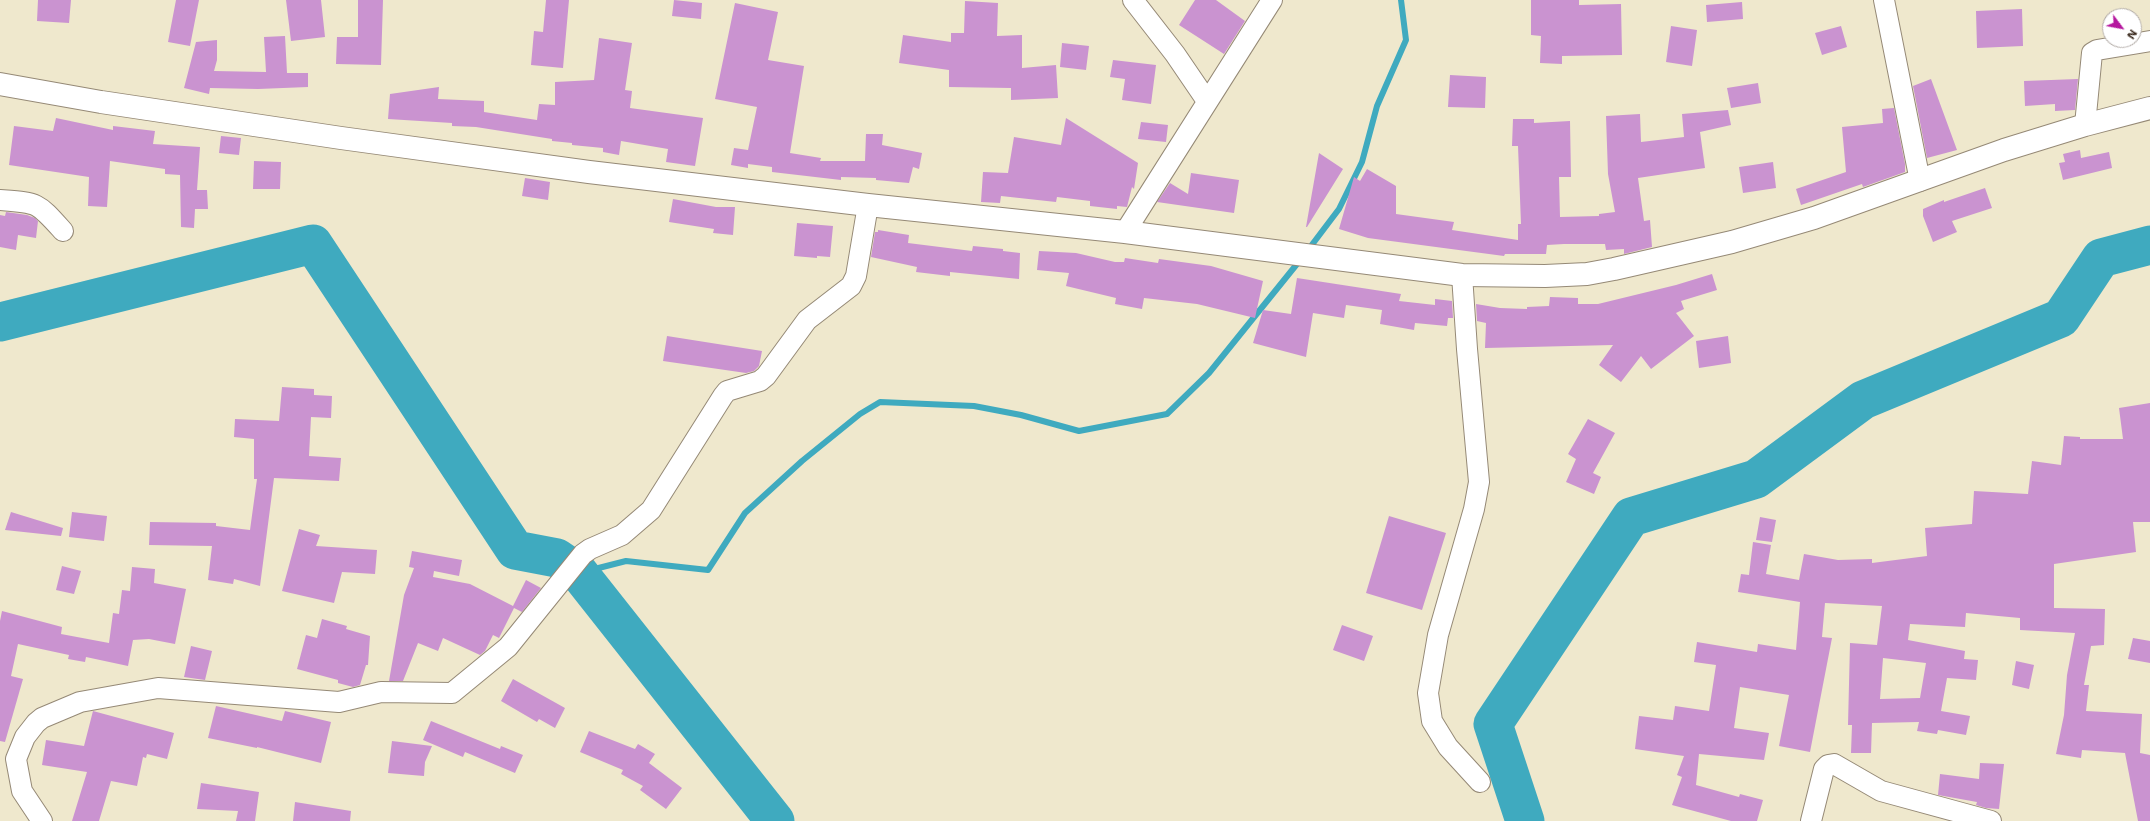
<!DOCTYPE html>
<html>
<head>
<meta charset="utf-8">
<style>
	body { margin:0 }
	#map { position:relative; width:2150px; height:821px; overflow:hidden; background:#efe8cd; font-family:"Shantell Sans",sans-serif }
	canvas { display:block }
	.north { position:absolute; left:2102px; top:8px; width:40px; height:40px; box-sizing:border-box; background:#fff; border:1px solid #b1aaa5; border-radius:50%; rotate:122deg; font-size:11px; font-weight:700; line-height:16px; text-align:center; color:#3b2a1e }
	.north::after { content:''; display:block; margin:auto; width:14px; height:18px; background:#b5179e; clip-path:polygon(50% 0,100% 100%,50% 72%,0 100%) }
</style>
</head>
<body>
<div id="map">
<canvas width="2150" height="821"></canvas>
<div class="north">N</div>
</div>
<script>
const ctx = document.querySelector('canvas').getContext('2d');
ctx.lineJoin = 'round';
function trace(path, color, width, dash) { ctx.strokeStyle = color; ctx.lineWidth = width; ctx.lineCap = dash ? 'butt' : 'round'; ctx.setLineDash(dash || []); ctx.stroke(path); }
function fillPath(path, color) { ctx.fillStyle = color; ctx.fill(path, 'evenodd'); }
trace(new Path2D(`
	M 1308,250 L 1339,209 L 1362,162 L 1377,106 L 1406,40 L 1401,0
	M 579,573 L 626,561 L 708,570 L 745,513 L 802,461 L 860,414 L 880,402 L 974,406 L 1021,415 L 1079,431 L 1167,414 L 1209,373 L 1301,259`), '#3faabf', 6);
trace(new Path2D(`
	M 0,322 L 313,244 L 515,550 L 557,558 L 579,573 L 775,821
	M 1525,821 L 1493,724 L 1631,517 L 1756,479 L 1863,400 L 2061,318 L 2101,258 L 2150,245`), '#3faabf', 39);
fillPath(new Path2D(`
	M 38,0 L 71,0 L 69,23 L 37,21 Z
	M 176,0 L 199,0 L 190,46 L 168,42 Z
	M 286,0 L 321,0 L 325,37 L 291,41 Z
	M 358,0 L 383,0 L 381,65 L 336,64 L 337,37 L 358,37 Z
	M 546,0 L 569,0 L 563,68 L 531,65 L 534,31 L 543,32 Z
	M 674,0 L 702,3 L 701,19 L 672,16 Z
	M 1195,0 L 1216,0 L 1245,21 L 1224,54 L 1179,25 Z
	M 1531,0 L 1579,0 L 1579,5 L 1621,4 L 1622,55 L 1562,56 L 1562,64 L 1540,63 L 1541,36 L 1531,35 Z
	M 965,1 L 998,3 L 997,36 L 1022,35 L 1022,68 L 1056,65 L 1058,98 L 1011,100 L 1011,88 L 949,87 L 949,70 L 899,63 L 903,35 L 951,42 L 951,33 L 964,33 Z
	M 1742,2 L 1743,19 L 1707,22 L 1706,5 Z
	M 735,3 L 778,12 L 768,60 L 804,66 L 790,153 L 821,158 L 820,161 L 865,161 L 866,134 L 883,134 L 882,145 L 922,153 L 919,169 L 913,167 L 909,183 L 876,180 L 876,178 L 841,177 L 841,180 L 772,172 L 772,167 L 748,164 L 748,168 L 731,165 L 734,148 L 748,150 L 757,107 L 715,99 Z
	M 2022,9 L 2023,46 L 1977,48 L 1976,11 Z
	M 1671,26 L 1697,30 L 1692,66 L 1666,62 Z
	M 1841,26 L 1847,47 L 1822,55 L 1815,33 Z
	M 285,36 L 287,73 L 308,73 L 308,87 L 258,89 L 210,88 L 209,94 L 184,88 L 196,42 L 217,40 L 217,60 L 214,71 L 266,72 L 264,37 Z
	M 599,38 L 632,43 L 625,90 L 632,91 L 630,108 L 703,118 L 695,166 L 666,162 L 668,149 L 621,141 L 619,155 L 603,152 L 603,148 L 572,145 L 572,143 L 552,141 L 552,139 L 476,127 L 452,126 L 452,123 L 388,119 L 390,94 L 439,87 L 438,99 L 484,101 L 484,112 L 537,120 L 539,104 L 555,105 L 555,82 L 594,80 Z
	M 1062,43 L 1089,46 L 1086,70 L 1060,67 Z
	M 1113,60 L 1156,65 L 1151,104 L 1122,100 L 1125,79 L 1110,77 Z
	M 1450,75 L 1486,77 L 1485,108 L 1448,107 Z
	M 1931,79 L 1957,150 L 1927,158 L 1913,86 Z
	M 2078,79 L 2075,110 L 2055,111 L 2055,104 L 2025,106 L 2024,81 Z
	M 1758,83 L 1761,103 L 1731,108 L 1727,88 Z
	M 1894,108 L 1905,164 L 1905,172 L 1863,187 L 1862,184 L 1801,205 L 1796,189 L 1846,172 L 1842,127 L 1883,123 L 1882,109 Z
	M 1728,110 L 1731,125 L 1700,132 L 1705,168 L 1638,178 L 1644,221 L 1650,220 L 1652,247 L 1624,254 L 1624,249 L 1606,250 L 1605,244 L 1564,244 L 1547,245 L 1546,254 L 1505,254 L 1504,256 L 1368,238 L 1339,229 L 1354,177 L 1360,181 L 1367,169 L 1396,186 L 1396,214 L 1454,222 L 1452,230 L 1518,240 L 1518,224 L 1521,224 L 1518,146 L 1512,146 L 1513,119 L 1534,119 L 1534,123 L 1570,121 L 1571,177 L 1559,177 L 1560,217 L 1599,216 L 1599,214 L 1615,212 L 1608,174 L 1606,116 L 1640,114 L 1641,142 L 1684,137 L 1682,114 Z
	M 56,118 L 113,130 L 113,126 L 155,131 L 153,144 L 200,147 L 197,190 L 207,190 L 208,209 L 195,209 L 194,228 L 181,227 L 180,175 L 165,174 L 165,169 L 110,161 L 107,207 L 88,206 L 89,177 L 9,165 L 14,126 L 53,131 Z
	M 1066,118 L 1138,163 L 1134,189 L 1132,187 L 1127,207 L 1117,206 L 1117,209 L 1090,206 L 1090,201 L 1057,197 L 1056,202 L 1001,196 L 1000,203 L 981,202 L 983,172 L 1008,173 L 1014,137 L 1061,145 Z
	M 1141,122 L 1168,125 L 1166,142 L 1138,139 Z
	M 221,136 L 241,138 L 239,155 L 219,153 Z
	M 2080,150 L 2081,158 L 2109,152 L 2112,168 L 2063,180 L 2059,163 L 2065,162 L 2063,154 Z
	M 1319,153 L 1343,169 L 1307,227 L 1306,227 Z
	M 254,161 L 281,162 L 280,189 L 253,189 Z
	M 1773,162 L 1776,188 L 1743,193 L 1739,167 Z
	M 1191,173 L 1239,180 L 1234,213 L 1157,202 L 1170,183 L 1188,194 Z
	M 525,178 L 550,182 L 548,200 L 522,196 Z
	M 1985,188 L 1992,208 L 1952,221 L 1957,232 L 1933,242 L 1923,216 L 1923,209 L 1944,200 L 1944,202 Z
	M 673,199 L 716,207 L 735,207 L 733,235 L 713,233 L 714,229 L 669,222 Z
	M 6,212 L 27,215 L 35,218 L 38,221 L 36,238 L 18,235 L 16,250 L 0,247 L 0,215 L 5,216 Z
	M 797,223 L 833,226 L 830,257 L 817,256 L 817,258 L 794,256 Z
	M 878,230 L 909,235 L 908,243 L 972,251 L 973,246 L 1003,249 L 1003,251 L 1020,253 L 1019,279 L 950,272 L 950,276 L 916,272 L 917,267 L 871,257 L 875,232 L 878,232 Z
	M 1039,251 L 1076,253 L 1115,262 L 1124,262 L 1125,258 L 1158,263 L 1159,259 L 1211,266 L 1263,281 L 1255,318 L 1197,304 L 1144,298 L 1142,309 L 1115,304 L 1116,298 L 1066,286 L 1069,273 L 1037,270 Z
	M 1712,274 L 1717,290 L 1681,301 L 1684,309 L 1676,313 L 1694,336 L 1651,369 L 1641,356 L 1621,382 L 1599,365 L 1613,345 L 1485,348 L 1486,323 L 1477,321 L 1476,304 L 1500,308 L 1527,309 L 1527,307 L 1549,306 L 1550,297 L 1578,298 L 1578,304 L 1598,304 L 1676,285 Z
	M 1297,278 L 1401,294 L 1399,301 L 1435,305 L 1435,299 L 1452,301 L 1453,318 L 1448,318 L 1447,326 L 1415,323 L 1414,330 L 1380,324 L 1382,310 L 1346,305 L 1344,318 L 1313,313 L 1306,357 L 1253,343 L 1263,310 L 1291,314 Z
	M 667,336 L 762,351 L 759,366 L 754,371 L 746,373 L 663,361 Z
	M 1728,336 L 1731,363 L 1699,368 L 1696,341 Z
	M 282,387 L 314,389 L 314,395 L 332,396 L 331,418 L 311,417 L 309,456 L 341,458 L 339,481 L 274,478 L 260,586 L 234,579 L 233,584 L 208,580 L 212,546 L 149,545 L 150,522 L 216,523 L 216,526 L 250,530 L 257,479 L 254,479 L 254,439 L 234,437 L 235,419 L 279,421 Z
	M 2150,403 L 2150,522 L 2133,522 L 2136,552 L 2054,564 L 2054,608 L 2105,609 L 2104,645 L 2091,646 L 2084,685 L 2089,685 L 2086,711 L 2142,714 L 2140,753 L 2150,755 L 2150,821 L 2138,821 L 2125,753 L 2082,750 L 2081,758 L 2056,754 L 2064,715 L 2067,675 L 2075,633 L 2020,630 L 2020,618 L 1966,613 L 1965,627 L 1910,624 L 1908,640 L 1965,651 L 1964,659 L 1978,660 L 1976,680 L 1947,678 L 1941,711 L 1970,716 L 1966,735 L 1938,730 L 1937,734 L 1917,731 L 1919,722 L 1872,723 L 1871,753 L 1851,753 L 1852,725 L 1848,725 L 1850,643 L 1877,645 L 1882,606 L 1825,603 L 1822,637 L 1832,638 L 1810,752 L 1779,746 L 1789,695 L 1740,687 L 1734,728 L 1769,733 L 1764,760 L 1699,754 L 1696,785 L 1739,797 L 1740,794 L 1763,800 L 1757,821 L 1731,821 L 1672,805 L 1682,777 L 1677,775 L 1684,756 L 1635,749 L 1639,716 L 1673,720 L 1675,706 L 1709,711 L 1716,665 L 1694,662 L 1697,642 L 1757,652 L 1758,644 L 1796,650 L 1800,602 L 1738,592 L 1741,574 L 1749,575 L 1753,542 L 1771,545 L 1766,574 L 1799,580 L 1804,554 L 1838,560 L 1872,559 L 1872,563 L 1927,556 L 1925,528 L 1972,524 L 1974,491 L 2028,494 L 2032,461 L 2061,465 L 2064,436 L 2080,437 L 2080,439 L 2123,439 L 2119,408 ZM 1883,658 L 1926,663 L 1920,698 L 1880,699 Z
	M 1588,419 L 1615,433 L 1593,473 L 1601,477 L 1594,494 L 1566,482 L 1576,459 L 1568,454 Z
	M 11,512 L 63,528 L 61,536 L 5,530 Z
	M 72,512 L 107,516 L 104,541 L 69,537 Z
	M 1389,516 L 1446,533 L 1422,610 L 1366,593 Z
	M 1760,517 L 1776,520 L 1772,542 L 1756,540 Z
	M 299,529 L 320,535 L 316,546 L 377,550 L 375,574 L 342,572 L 334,603 L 282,591 Z
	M 412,551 L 462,560 L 459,576 L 434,571 L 433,577 L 470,584 L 513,606 L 526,580 L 541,588 L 522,612 L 514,608 L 499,638 L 493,635 L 485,651 L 480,655 L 443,638 L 438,651 L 418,643 L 403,681 L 389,681 L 404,595 L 414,568 L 409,567 Z
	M 62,566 L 81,571 L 74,594 L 56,590 Z
	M 132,567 L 155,569 L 154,583 L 186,589 L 175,644 L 149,639 L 133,640 L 128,666 L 86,657 L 85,662 L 68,659 L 69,655 L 18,644 L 11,676 L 23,679 L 5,742 L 0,741 L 0,621 L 2,611 L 62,627 L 61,634 L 109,643 L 113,613 L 119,614 L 122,590 L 130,591 Z
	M 322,619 L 347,626 L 346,629 L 370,636 L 368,665 L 366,665 L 360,685 L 353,687 L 338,683 L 338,680 L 297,669 L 306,635 L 317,638 Z
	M 1342,625 L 1373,636 L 1364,661 L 1333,650 Z
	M 2133,638 L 2150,641 L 2150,663 L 2128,659 Z
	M 191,646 L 212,651 L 205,680 L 184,677 Z
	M 2016,661 L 2034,665 L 2029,689 L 2012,685 Z
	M 513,679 L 565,708 L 555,728 L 539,719 L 537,722 L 501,701 Z
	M 216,706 L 282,721 L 285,711 L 331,722 L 321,763 L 257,747 L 257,748 L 208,738 Z
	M 93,711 L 174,733 L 167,759 L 147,754 L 146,758 L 143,757 L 137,786 L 111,781 L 99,821 L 72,821 L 87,772 L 42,765 L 46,740 L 84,746 Z
	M 431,721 L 500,749 L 501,746 L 523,755 L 515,773 L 465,752 L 463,757 L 423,740 Z
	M 589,731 L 635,749 L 638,744 L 655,754 L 649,763 L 682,788 L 666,809 L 640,790 L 643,786 L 621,774 L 623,770 L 580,752 Z
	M 392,741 L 432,746 L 425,762 L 424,776 L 388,773 Z
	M 1980,763 L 2004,764 L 1999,809 L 1986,808 L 1976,805 L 1977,802 L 1938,795 L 1940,774 L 1979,779 Z
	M 201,783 L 259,792 L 255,821 L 236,821 L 238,811 L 197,809 Z
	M 295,802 L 351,811 L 350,821 L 293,821 Z`), '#ca93d0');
const street = new Path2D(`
	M 1133,0 L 1175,54 L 1207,101
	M 1884,0 L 1920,181
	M 2085,125 L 2092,53 L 2097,50 L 2150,41
	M 0,200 C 39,203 37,202 63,231
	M 1125,232 L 1272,0
	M 1462,275 L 1467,349 L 1479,482 L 1474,509 L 1438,635 L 1428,693 L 1432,721 L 1448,747 L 1480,782
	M 42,821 L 22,791 L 16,759 L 25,737 L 36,723 L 42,718 L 80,702 L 158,688 L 339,702 L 381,692 L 452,693 L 508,647 L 583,554 L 590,549 L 622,535 L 651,510 L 723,396 L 727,391 L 760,381 L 766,376 L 807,320 L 851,286 L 856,276 L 868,205
	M 1811,821 L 1824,769 L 1828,765 L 1834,764 L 1881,791 L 1991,821`);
const highway = new Path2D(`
	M 0,84 L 101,102 L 341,138 L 589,172 L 868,205 L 1125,232 L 1462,275 L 1545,276 L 1587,274 L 1614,269 L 1732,242 L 1814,218 L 2004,150 L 2085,125 L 2150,108`);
trace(street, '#958976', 22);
trace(highway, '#958976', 24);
trace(street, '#fff', 20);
trace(highway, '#fff', 22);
</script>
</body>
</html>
